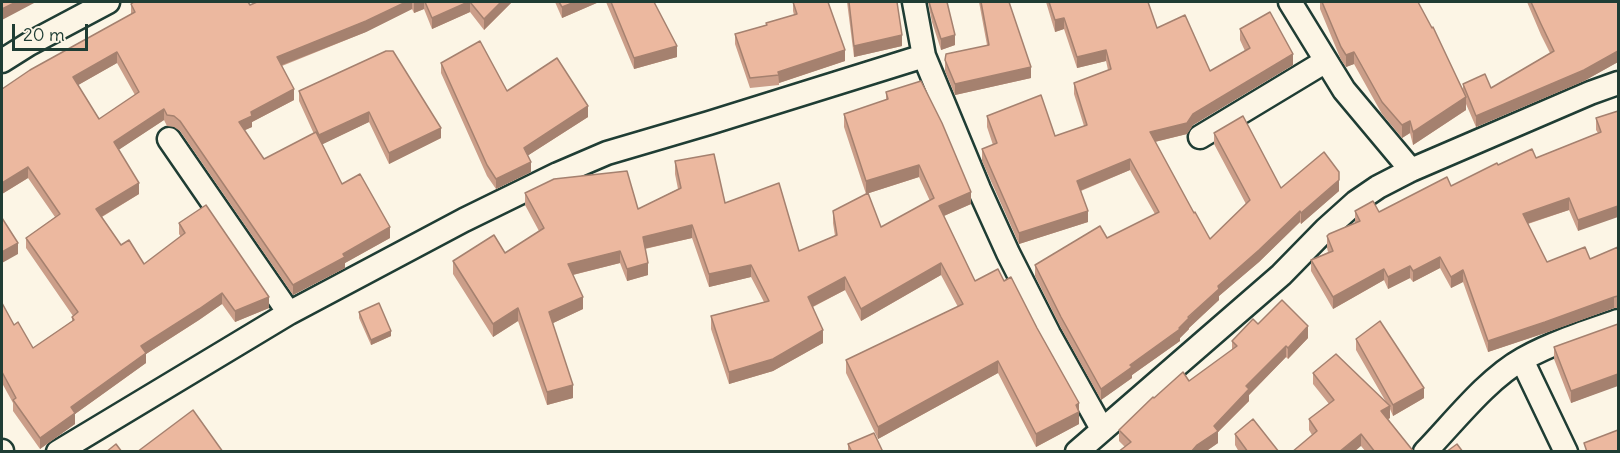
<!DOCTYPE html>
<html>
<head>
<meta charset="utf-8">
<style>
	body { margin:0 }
	#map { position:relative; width:1620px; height:453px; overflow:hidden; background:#fcf5e5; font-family:Delius,sans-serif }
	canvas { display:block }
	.frame { position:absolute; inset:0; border:3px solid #1f3d34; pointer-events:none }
	.scale { position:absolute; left:12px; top:24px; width:76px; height:27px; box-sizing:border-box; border:3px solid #1f3d34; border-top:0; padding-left:8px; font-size:18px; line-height:21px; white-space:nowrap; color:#1f3d34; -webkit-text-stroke:4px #fcf5e5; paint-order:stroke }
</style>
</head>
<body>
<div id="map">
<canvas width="1620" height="453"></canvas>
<div class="frame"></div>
<div class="scale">20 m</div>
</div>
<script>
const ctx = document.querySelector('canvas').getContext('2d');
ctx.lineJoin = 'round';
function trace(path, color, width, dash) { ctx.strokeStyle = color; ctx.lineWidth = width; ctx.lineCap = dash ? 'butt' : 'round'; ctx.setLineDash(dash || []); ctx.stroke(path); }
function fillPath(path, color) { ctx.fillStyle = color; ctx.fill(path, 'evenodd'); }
const minor = new Path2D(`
	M 914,2 L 924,56 L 979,189 L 1008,253 L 1049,334 L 1102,429
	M 1290,2 L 1344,90 L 1411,170
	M 2,61 L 29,44 L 108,2
	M 1200,137 L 1326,61
	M 169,139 L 289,313
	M 1522,360 L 1566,452
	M 2,451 L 2,452
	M 58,452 L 289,313 L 464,220 L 558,174 L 607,153 L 709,123 L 924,56
	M 1077,452 L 1281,275 L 1326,229 L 1356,202 L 1378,187 L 1411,170 L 1590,93 L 1618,83
	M 1425,452 C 1454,422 1487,379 1523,359 C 1554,342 1586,332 1618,321`);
trace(minor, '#1f3d34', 27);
trace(minor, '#fcf5e5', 22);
fillPath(new Path2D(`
	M 257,2 L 512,2 L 484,30 L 470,12 L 432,29 L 424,9 L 414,13 L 412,9 L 366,32 L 282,66 L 294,100 L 252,122 L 252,127 L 244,130 L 264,159 L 314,134 L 299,101 L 299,91 L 386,51 L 441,138 L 389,164 L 369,122 L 322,144 L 342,184 L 390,238 L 345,263 L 345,268 L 293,295 L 180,131 L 174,127 L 167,126 L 164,120 L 118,150 L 139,194 L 102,217 L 121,245 L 144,264 L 181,237 L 179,234 L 179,223 L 269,308 L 235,322 L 222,304 L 199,320 L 146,354 L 146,363 L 75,414 L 75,424 L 40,449 L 13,411 L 13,403 L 2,383 L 2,303 L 14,325 L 33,348 L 72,321 L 72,317 L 73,316 L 26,248 L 26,238 L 55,217 L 28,178 L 2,194 L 2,89 L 131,14 L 131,4 L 250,5 ZM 117,63 L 135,95 L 99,119 L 78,85 Z
	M 555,2 L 599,2 L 562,18 Z
	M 606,2 L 654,2 L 677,57 L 634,69 Z
	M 793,2 L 845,61 L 779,83 L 779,85 L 750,88 L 735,44 L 735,34 L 766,25 L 766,23 L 794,15 L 793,11 Z
	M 847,2 L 897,2 L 902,46 L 854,57 Z
	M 928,2 L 947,2 L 955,45 L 941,50 L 932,22 Z
	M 979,2 L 1009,2 L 1031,78 L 955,95 L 945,71 L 945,60 L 987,45 Z
	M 1046,2 L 1148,2 L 1157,28 L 1210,71 L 1245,51 L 1240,40 L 1240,29 L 1293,65 L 1193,125 L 1187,134 L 1155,142 L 1194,213 L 1210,239 L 1246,204 L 1214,144 L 1214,133 L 1281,188 L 1339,191 L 1301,224 L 1300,222 L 1259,262 L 1219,296 L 1219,300 L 1189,328 L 1189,329 L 1180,338 L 1180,341 L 1132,375 L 1132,378 L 1101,400 L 1061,328 L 1035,276 L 1035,265 L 1107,238 L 1155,214 L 1130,170 L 1081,191 L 1088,222 L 1019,244 L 982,161 L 982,149 L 993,145 L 987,127 L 987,116 L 1055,136 L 1084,126 L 1074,94 L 1074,83 L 1108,70 L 1106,61 L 1077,68 L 1064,29 L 1055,32 Z
	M 1320,2 L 1418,2 L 1463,89 L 1463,84 L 1491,88 L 1550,53 L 1541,35 L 1527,2 L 1618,2 L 1618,62 L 1584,81 L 1476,127 L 1466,104 L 1466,110 L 1413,145 L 1410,133 L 1402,138 L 1382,114 L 1354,64 L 1346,67 L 1341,60 L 1320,9 Z
	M 441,63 L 507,91 L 588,117 L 527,156 L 531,172 L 496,189 L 487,176 L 441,73 Z
	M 886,92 L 971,204 L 944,216 L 975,281 L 1004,281 L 1037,328 L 1079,403 L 1079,424 L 1036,447 L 998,373 L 878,439 L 846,373 L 846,360 L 958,307 L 941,275 L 861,321 L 845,290 L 813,307 L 823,343 L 773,371 L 729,384 L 711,329 L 711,316 L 764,302 L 751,277 L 709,287 L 692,238 L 645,249 L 648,275 L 627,281 L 620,263 L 573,275 L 583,309 L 553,323 L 573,398 L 547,405 L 518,321 L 493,337 L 453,274 L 453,261 L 505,253 L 539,231 L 525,205 L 525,193 L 638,209 L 678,189 L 675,174 L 675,161 L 725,203 L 799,251 L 835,236 L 833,223 L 833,211 L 881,227 L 930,201 L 919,177 L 866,194 L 844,127 L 844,114 L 886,100 Z
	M 1618,111 L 1578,231 L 1569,210 L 1528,224 L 1547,262 L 1590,259 L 1618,247 L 1618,308 L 1614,308 L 1545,333 L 1488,352 L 1463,282 L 1451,288 L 1440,268 L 1413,282 L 1410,278 L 1388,289 L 1384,280 L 1333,309 L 1311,271 L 1311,260 L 1328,252 L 1327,248 L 1327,236 L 1355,223 L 1355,211 L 1379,212 L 1451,186 L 1498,165 L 1536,158 L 1598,133 L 1596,130 L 1596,118 Z
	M 359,312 L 391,336 L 371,345 L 359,318 Z
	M 1308,338 L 1288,359 L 1286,357 L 1249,395 L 1249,401 L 1218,432 L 1218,443 L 1205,452 L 1118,452 L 1125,447 L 1119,441 L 1119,430 L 1154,398 L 1189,381 L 1232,350 L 1232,341 Z
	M 1356,339 L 1424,398 L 1393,416 L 1390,409 L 1390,418 L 1388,419 L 1414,452 L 1366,452 L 1361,446 L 1312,435 L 1309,430 L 1309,419 L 1329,404 L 1313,384 L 1313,373 L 1386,402 L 1356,350 Z
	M 1554,347 L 1602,391 L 1571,403 L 1554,359 Z
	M 1235,434 L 1279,452 L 1239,452 L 1235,445 Z
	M 848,444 L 883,452 L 848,452 Z`), '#cb9e89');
fillPath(new Path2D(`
	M 16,2 L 36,2 L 2,20 L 2,9 Z
	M 406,2 L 412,2 L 412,9 L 366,32 L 277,67 L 277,57 Z
	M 414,2 L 424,2 L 424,9 L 414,13 Z
	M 468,2 L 470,2 L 470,12 L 432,29 L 432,18 Z
	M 501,2 L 512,2 L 484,30 L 484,19 Z
	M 575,2 L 599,2 L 562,18 L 562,7 Z
	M 1064,18 L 1064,29 L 1055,32 L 1055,20 Z
	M 902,35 L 902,46 L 854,57 L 854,46 Z
	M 955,35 L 955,45 L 941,50 L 941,39 Z
	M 677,46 L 677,57 L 634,69 L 634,58 Z
	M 845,50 L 845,61 L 779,83 L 778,72 Z
	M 1106,50 L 1106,61 L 1077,68 L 1077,57 Z
	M 1618,51 L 1618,62 L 1584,81 L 1476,127 L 1476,116 Z
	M 117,52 L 117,63 L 73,88 L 73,77 Z
	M 1354,52 L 1354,64 L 1346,67 L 1346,55 Z
	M 1293,54 L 1293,65 L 1193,125 L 1187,134 L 1150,143 L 1150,132 L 1193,114 Z
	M 1031,67 L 1031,78 L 955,95 L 955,84 Z
	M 294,89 L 294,100 L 252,122 L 252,127 L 239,133 L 239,122 L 251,112 Z
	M 1466,97 L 1466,110 L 1413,145 L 1413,132 Z
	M 588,106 L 588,117 L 524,158 L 524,148 Z
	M 164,109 L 164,120 L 114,153 L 114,142 Z
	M 369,112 L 369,122 L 319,146 L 319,135 Z
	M 1410,121 L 1410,133 L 1402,138 L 1402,125 Z
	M 441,128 L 441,138 L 389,164 L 389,153 Z
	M 1130,159 L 1130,170 L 1077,192 L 1077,181 Z
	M 531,162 L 531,172 L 496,189 L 496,179 Z
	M 919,165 L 919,177 L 866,194 L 866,181 Z
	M 28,167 L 28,178 L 2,194 L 2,183 Z
	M 1339,180 L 1339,191 L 1301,224 L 1301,213 Z
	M 139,183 L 139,194 L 96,220 L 96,209 Z
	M 971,192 L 971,204 L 939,218 L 939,206 Z
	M 1569,198 L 1569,210 L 1523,225 L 1523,214 Z
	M 1618,206 L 1618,217 L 1578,231 L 1578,220 Z
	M 1088,211 L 1088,222 L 1019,244 L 1019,233 Z
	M 1300,211 L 1300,222 L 1259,262 L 1219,296 L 1219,300 L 1189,328 L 1189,329 L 1180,338 L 1180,341 L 1132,375 L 1132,378 L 1101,400 L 1101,389 L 1130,365 L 1179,328 L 1218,286 Z
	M 692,225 L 692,238 L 643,249 L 643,237 Z
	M 390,227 L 390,238 L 345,263 L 345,268 L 293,295 L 293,285 L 343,254 Z
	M 18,243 L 18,254 L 2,263 L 2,252 Z
	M 620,251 L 620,263 L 568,276 L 568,264 Z
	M 1440,257 L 1440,268 L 1413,282 L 1413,271 Z
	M 648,263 L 648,275 L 627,281 L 627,269 Z
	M 941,263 L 941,275 L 861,321 L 861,309 Z
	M 751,265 L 751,277 L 709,287 L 709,274 Z
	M 1410,266 L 1410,278 L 1388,289 L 1388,277 Z
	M 1384,269 L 1384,280 L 1333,309 L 1333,297 Z
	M 1463,270 L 1463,282 L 1451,288 L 1451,277 Z
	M 845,277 L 845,290 L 808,309 L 808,297 Z
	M 222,293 L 222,304 L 199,320 L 146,354 L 146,363 L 75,414 L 75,424 L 40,449 L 40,438 L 71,407 L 141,346 Z
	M 269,297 L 269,308 L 235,322 L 235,311 Z
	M 583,297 L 583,309 L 549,325 L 549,312 Z
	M 1614,297 L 1614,308 L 1545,333 L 1488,352 L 1488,341 Z
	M 518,308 L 518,321 L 493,337 L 493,324 Z
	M 1308,326 L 1308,338 L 1288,359 L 1288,348 Z
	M 823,330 L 823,343 L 773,371 L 729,384 L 729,372 Z
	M 391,331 L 391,336 L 371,345 L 371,340 Z
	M 1286,346 L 1286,357 L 1249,395 L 1249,401 L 1218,432 L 1218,443 L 1205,452 L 1191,452 L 1246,386 Z
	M 998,361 L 998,373 L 878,439 L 878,427 Z
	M 1618,374 L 1618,386 L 1571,403 L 1571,391 Z
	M 573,385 L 573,398 L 547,405 L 547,392 Z
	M 1424,388 L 1424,398 L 1393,416 L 1393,405 Z
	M 1079,403 L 1079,424 L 1036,447 L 1036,434 Z
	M 1390,406 L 1390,418 L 1381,423 L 1381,411 Z
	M 1361,434 L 1361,446 L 1354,452 L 1339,452 Z`), '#a5816f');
const building = new Path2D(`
	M 2,2 L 16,2 L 2,9 Z
	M 134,2 L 248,2 L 250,5 L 257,2 L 406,2 L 366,21 L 277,57 L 294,89 L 251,112 L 252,116 L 239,122 L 264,159 L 316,132 L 342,184 L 360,174 L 390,227 L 343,254 L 345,257 L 293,285 L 180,121 L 174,116 L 167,115 L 164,109 L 114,142 L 139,183 L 96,209 L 121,245 L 129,240 L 144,264 L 185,233 L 179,223 L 206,205 L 269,297 L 235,311 L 222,293 L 199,309 L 141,346 L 146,353 L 71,407 L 75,413 L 40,438 L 13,400 L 16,398 L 2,372 L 2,303 L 14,325 L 18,322 L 33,348 L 74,320 L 72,317 L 78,312 L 26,238 L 60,214 L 28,167 L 2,183 L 2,89 L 30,70 L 135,12 L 131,4 ZM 117,52 L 139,92 L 99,119 L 73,77 Z
	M 425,2 L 468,2 L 432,18 Z
	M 470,2 L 501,2 L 484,19 Z
	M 559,2 L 575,2 L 562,7 Z
	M 611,2 L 654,2 L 677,46 L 634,58 Z
	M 793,2 L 828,2 L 845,50 L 778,72 L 779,75 L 750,78 L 735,34 L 767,25 L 766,23 L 797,14 Z
	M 849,2 L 897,2 L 902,35 L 854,46 Z
	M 929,2 L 947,2 L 955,35 L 941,39 L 932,12 Z
	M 981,2 L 1009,2 L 1031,67 L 955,84 L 945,60 L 946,54 L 989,45 Z
	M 1049,2 L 1148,2 L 1157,28 L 1185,15 L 1210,71 L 1250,48 L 1240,29 L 1270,12 L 1293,54 L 1193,114 L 1187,123 L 1150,132 L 1194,213 L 1195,212 L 1210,239 L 1250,200 L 1214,133 L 1243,116 L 1281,188 L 1324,152 L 1339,172 L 1339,180 L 1301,213 L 1300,211 L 1259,250 L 1218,286 L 1219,289 L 1188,317 L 1189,318 L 1179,328 L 1180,329 L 1130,365 L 1132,367 L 1101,389 L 1061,317 L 1035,265 L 1100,226 L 1107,238 L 1159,212 L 1130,159 L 1077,181 L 1088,211 L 1019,233 L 982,149 L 997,143 L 987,116 L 1041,95 L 1055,136 L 1087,125 L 1074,83 L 1111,69 L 1106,50 L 1077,57 L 1064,18 L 1055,20 Z
	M 1322,2 L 1418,2 L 1432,28 L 1433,27 L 1466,97 L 1413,132 L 1410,121 L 1402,125 L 1382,102 L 1354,52 L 1346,55 L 1341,47 Z
	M 1531,2 L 1618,2 L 1618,51 L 1584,70 L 1476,116 L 1463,84 L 1485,74 L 1491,88 L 1554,51 L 1541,24 Z
	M 480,41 L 507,91 L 557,58 L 588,106 L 524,148 L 531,162 L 496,179 L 487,165 L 441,63 Z
	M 386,51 L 393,51 L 441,128 L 389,153 L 369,112 L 319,135 L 299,91 Z
	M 921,81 L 942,123 L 971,192 L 939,206 L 975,281 L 998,269 L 1004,281 L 1011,277 L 1037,328 L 1079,403 L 1076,405 L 1079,412 L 1036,434 L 998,361 L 878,427 L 846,360 L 963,304 L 941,263 L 861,309 L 845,277 L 808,297 L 823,330 L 773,359 L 729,372 L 711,316 L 769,301 L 751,265 L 709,274 L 692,225 L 643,237 L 648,263 L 627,269 L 620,251 L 568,264 L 583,297 L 549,312 L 573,385 L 547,392 L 518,308 L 493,324 L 453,261 L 494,235 L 505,253 L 544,228 L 525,193 L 554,179 L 627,171 L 638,209 L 681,188 L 675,161 L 714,154 L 725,203 L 779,183 L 799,251 L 837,235 L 833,211 L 868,193 L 881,227 L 934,198 L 919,165 L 866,181 L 844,114 L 888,99 L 886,92 Z
	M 1618,111 L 1618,206 L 1578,220 L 1569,198 L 1523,214 L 1547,262 L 1585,247 L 1590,259 L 1618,247 L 1618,296 L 1614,297 L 1545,322 L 1488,341 L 1463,270 L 1451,277 L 1440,257 L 1413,271 L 1410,266 L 1388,277 L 1384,269 L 1333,297 L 1311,260 L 1333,251 L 1327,236 L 1329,234 L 1360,221 L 1355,211 L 1373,201 L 1379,212 L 1447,177 L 1451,186 L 1497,163 L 1498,165 L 1532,149 L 1536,158 L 1601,132 L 1596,118 Z
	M 2,218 L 18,243 L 2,252 Z
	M 1282,300 L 1308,326 L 1288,348 L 1286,346 L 1246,386 L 1249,389 L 1214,426 L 1218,431 L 1197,445 L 1191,452 L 1118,452 L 1131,442 L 1119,430 L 1153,397 L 1154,398 L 1183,372 L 1189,381 L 1237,346 L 1232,341 L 1253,319 L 1258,324 Z
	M 379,303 L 391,331 L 371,340 L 359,312 Z
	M 1380,321 L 1424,388 L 1393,405 L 1356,339 Z
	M 1618,324 L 1618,374 L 1571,391 L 1554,347 Z
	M 1336,354 L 1390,406 L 1381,411 L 1414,452 L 1375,452 L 1361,434 L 1339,452 L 1292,452 L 1317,431 L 1309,419 L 1334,400 L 1313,373 Z
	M 193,410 L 223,452 L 137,452 Z
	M 1253,419 L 1279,452 L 1248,452 L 1235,434 Z
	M 1618,430 L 1618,452 L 1587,452 L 1584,443 Z
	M 874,433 L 883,452 L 852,452 L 848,444 Z
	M 116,444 L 122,452 L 106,452 Z
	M 1457,444 L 1463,452 L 1446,452 Z`);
fillPath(building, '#ecb89f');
trace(building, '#a5816f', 1.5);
</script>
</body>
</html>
